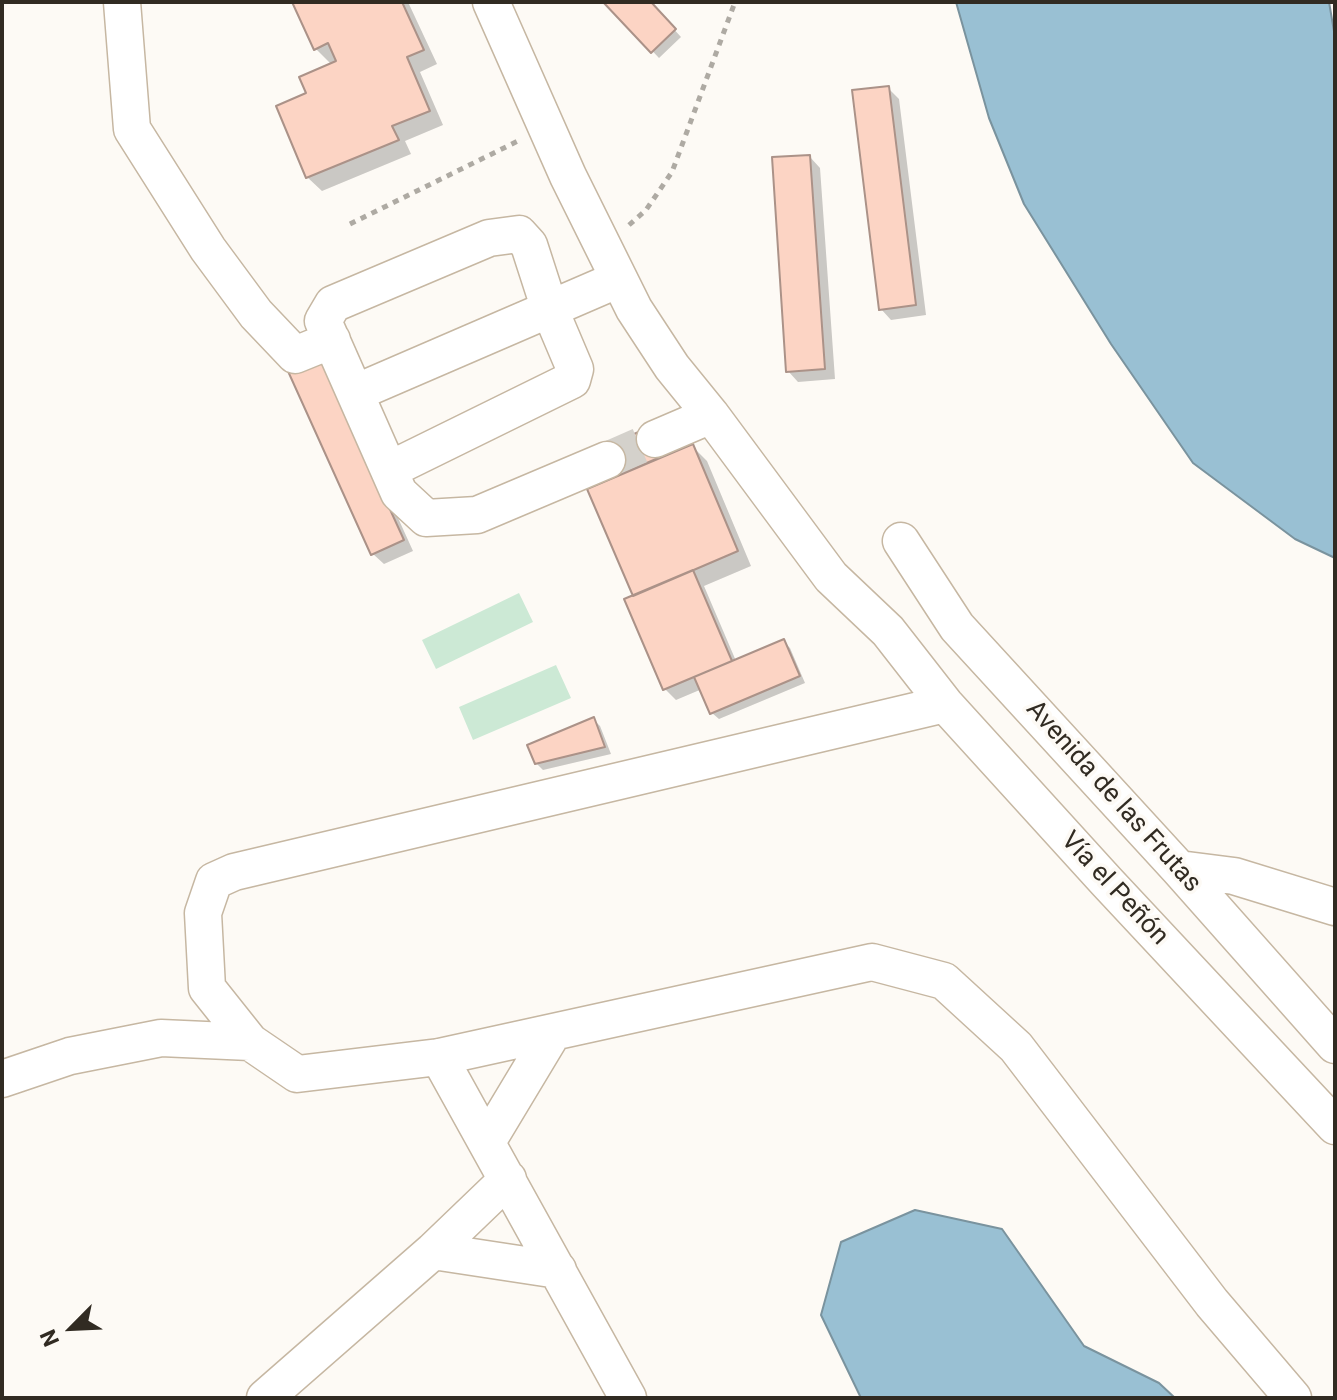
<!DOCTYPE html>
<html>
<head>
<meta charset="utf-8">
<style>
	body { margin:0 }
	#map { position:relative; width:1337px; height:1400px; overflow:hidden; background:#fdfaf5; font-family:Roboto,sans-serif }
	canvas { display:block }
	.frame { position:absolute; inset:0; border:4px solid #312b22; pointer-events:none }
	.north { position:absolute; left:32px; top:1288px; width:80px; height:80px; -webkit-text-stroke:6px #fdfaf5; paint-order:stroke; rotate:246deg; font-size:22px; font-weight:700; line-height:32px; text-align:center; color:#312b22 }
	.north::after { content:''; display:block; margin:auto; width:28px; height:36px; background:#312b22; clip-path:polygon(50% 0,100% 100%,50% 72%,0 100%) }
</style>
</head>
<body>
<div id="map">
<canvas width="1337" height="1400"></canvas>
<div class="frame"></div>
<div class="north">N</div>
</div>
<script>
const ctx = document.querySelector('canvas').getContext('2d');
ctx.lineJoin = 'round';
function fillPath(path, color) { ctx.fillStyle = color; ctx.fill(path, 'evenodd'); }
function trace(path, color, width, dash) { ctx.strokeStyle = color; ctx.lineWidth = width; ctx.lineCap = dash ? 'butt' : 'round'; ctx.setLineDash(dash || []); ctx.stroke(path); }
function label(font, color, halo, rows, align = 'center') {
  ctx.font = font + ' Roboto,sans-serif'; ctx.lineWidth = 7; ctx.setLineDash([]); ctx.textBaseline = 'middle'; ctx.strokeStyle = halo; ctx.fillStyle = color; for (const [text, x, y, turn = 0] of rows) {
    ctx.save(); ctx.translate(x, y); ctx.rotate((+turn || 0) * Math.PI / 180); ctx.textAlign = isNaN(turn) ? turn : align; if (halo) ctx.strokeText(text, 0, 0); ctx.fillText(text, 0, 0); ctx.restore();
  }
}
fillPath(new Path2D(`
	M 519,593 L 533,622 L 436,669 L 422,640 Z
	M 556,665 L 571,698 L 473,740 L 459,707 Z`), '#cce9d5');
const water = new Path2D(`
	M 956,2 L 1329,2 L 1335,37 L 1335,558 L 1295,539 L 1193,463 L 1111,344 L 1024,204 L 989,118 Z
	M 915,1210 L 1002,1229 L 1084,1346 L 1159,1383 L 1175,1398 L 861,1398 L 821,1315 L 841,1242 Z`);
fillPath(water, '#99c0d3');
trace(water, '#7a939e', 2);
fillPath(new Path2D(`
	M 294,2 L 408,2 L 437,64 L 420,72 L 443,125 L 405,141 L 411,154 L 322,191 L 307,177 L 309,94 L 332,65 L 315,48 Z
	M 606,2 L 649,2 L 681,37 L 659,58 Z
	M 888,88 L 899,99 L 926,315 L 891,320 L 881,309 Z
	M 810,157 L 820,168 L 835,379 L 798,382 L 788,371 Z
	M 330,368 L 413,551 L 384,564 L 373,554 Z
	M 657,437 L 666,458 L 692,446 L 707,461 L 751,566 L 704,586 L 736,661 L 783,641 L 790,648 L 805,683 L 719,719 L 712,713 L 702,689 L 676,700 L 665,689 L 635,597 L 617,478 L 604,449 Z
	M 593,719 L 600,726 L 611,754 L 543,770 L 536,763 Z`), '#0003');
const building = new Path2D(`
	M 292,2 L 402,2 L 424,50 L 407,57 L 430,111 L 392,126 L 399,140 L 306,178 L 276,106 L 306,93 L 299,77 L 336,61 L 328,43 L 314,50 Z
	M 603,2 L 651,2 L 676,29 L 651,53 Z
	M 889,86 L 916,305 L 879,310 L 852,90 Z
	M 810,155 L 825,369 L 786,372 L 772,157 Z
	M 319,354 L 404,540 L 371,555 L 287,369 Z
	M 650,427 L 663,456 L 614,477 L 602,448 Z
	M 693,444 L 738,551 L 633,596 L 587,489 Z
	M 693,570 L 732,661 L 663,690 L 624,599 Z
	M 784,639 L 800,676 L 710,714 L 694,677 Z
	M 594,717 L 605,747 L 535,764 L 527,745 Z`);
fillPath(building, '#fcd4c4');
trace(building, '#ab9288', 2);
trace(new Path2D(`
	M 607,460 L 655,439`), '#d4d1cb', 36, [36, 18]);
const minor = new Path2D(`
	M 122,2 L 132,129 L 208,249 L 256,314 L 295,355 L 332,340
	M 491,2 L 568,176 L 634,309 L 672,367 L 711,415 L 831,577 L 888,631 L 945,704 L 1106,881 L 1335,1126
	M 355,393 L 619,279
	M 655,439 L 711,415
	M 389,470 L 572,380 L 575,369 L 550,310 L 529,245 L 519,234 L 489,238 L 333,304 L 323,321 L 399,493 L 426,518 L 477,515 L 607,460
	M 901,541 L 957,627 L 1179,869 L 1335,1045
	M 945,704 L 234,872 L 214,881 L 203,913 L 207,988 L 250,1042 L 297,1074 L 439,1057 L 872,962 L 944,981 L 1016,1047 L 1212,1303 L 1293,1398
	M 1179,869 L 1234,876 L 1335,907
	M 439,1057 L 628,1398
	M 2,1079 L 70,1056 L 161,1038 L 250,1042
	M 487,1142 L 552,1034
	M 433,1251 L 558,1270
	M 265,1398 L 433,1251 L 508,1179`);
trace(minor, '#c6b7a2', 39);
trace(new Path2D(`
	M 350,224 L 518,141
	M 629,225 L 646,210 L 672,172 L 735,2`), '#aeaaa3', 5, [6, 6]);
trace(minor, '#fff', 36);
label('26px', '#312b22', '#fdfaf5', [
	["Avenida de las Frutas",1113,797,48],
	["Vía el Peñón",1114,889,47]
]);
</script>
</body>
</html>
